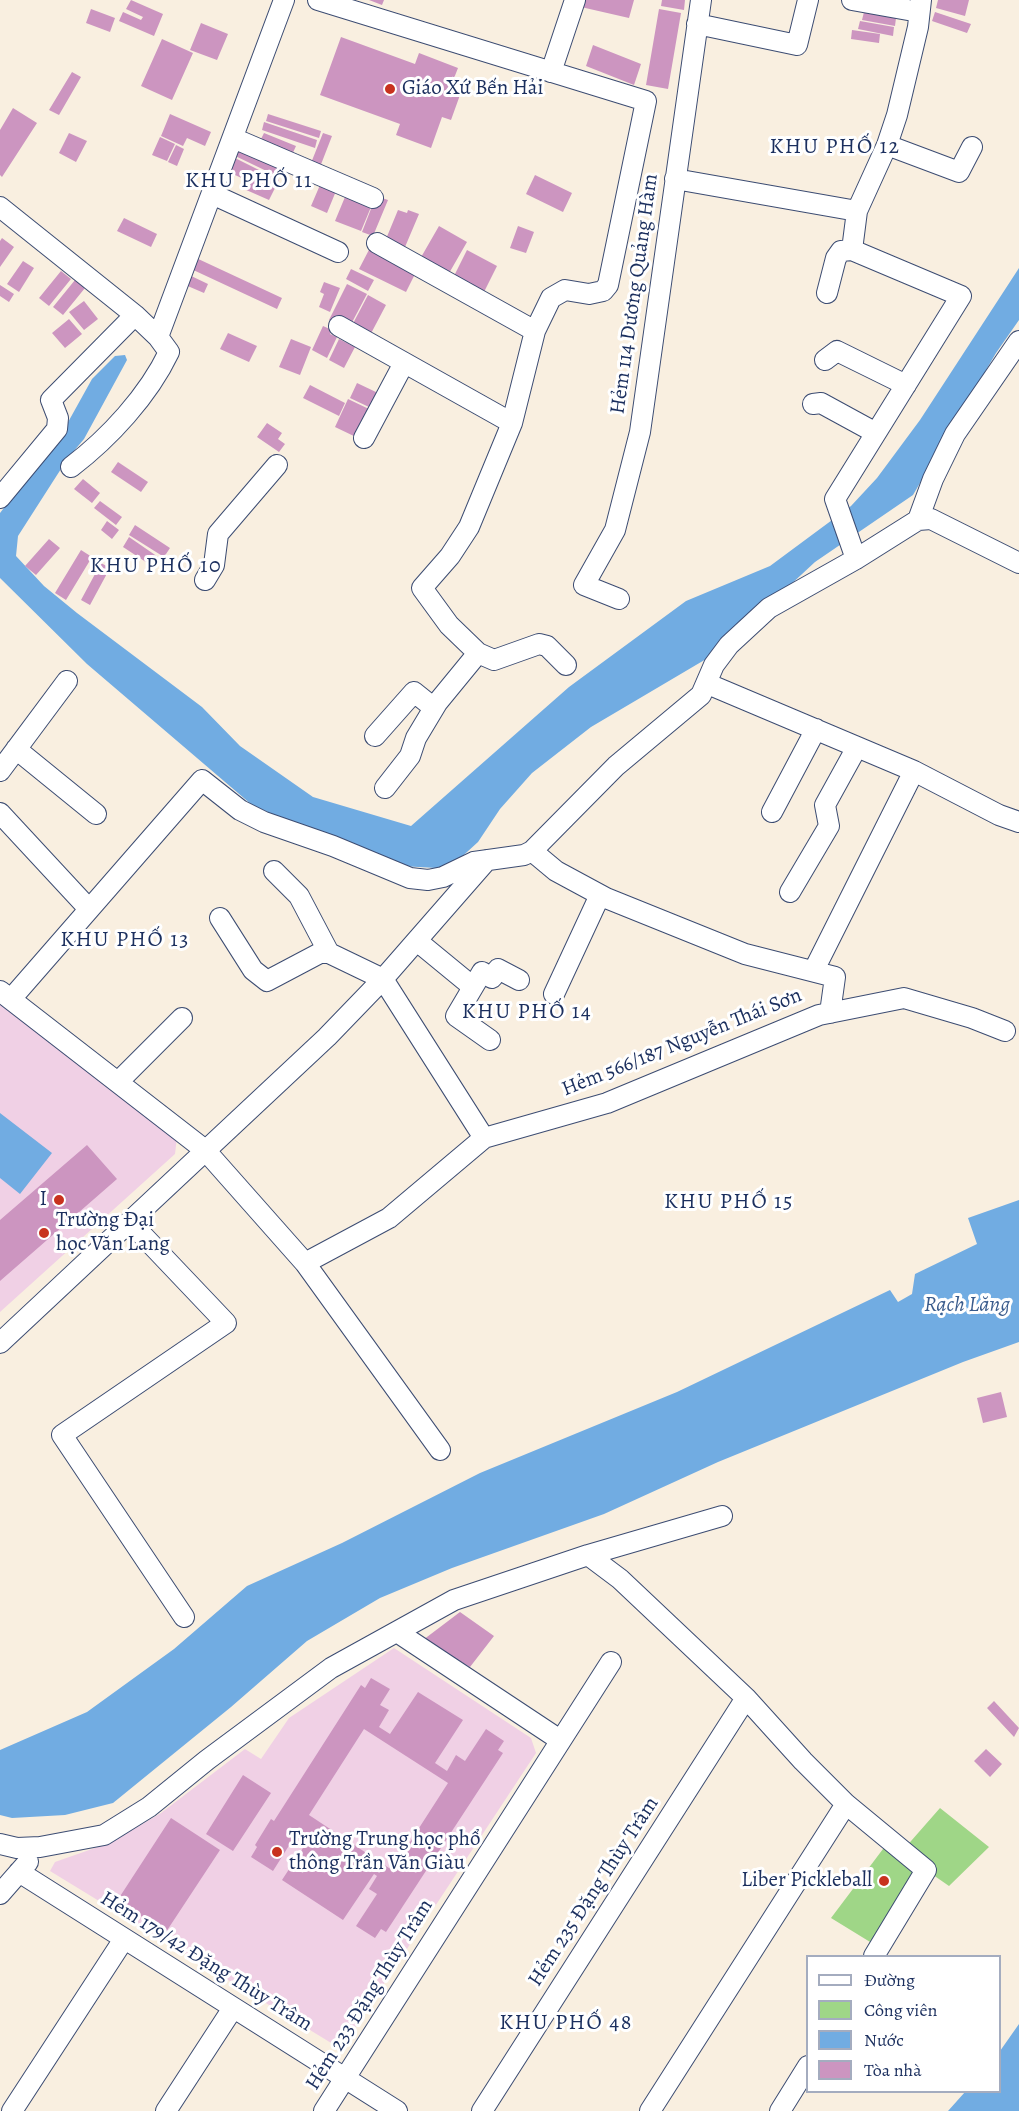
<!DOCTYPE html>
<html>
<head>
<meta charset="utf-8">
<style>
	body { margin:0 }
	#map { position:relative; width:1019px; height:2111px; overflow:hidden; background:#f9efe0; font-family:Alegreya,serif }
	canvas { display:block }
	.legend { position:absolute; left:806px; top:1955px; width:195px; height:138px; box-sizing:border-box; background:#fff; border:2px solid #a4acbf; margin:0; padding:8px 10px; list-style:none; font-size:18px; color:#1b2f5e }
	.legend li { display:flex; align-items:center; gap:12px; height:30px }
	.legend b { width:30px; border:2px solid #a4acbf }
</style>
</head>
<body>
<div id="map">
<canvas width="1019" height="2111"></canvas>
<ul class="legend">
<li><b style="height:8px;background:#fff"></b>Đường</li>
<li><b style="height:16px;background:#9fd687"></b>Công viên</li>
<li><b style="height:16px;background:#71ace2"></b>Nước</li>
<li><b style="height:16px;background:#cc95c0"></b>Tòa nhà</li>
</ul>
</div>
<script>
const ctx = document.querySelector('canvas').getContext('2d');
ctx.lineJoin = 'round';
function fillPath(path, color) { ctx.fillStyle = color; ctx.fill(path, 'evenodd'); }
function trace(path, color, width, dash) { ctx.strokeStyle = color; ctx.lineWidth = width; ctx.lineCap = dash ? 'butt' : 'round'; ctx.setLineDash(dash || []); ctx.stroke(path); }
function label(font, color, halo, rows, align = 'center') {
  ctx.font = font + ' Alegreya,serif'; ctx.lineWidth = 6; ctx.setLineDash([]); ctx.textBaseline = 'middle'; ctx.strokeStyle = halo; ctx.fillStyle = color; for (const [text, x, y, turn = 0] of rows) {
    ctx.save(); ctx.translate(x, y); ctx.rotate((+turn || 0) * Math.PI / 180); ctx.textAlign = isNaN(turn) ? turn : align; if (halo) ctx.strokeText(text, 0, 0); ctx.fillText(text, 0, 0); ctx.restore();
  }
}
fillPath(new Path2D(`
	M 0,1000 L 177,1137 L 175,1154 L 0,1312 Z
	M 394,1648 L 531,1738 L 536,1753 L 341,2049 L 50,1871 L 55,1862 L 112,1842 L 161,1813 L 245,1749 L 261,1759 L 289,1718 Z`), '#f0d0e5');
fillPath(new Path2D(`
	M 940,1808 L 989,1847 L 949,1886 L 926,1870 L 875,1945 L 831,1918 L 886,1845 L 897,1857 Z`), '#9fd687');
fillPath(new Path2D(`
	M 1019,268 L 1019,320 L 996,353 L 913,495 L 815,562 L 718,652 L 591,727 L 532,773 L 500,809 L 478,842 L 455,863 L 436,868 L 401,866 L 348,847 L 252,805 L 87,664 L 0,578 L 0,513 L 62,433 L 92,379 L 115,356 L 125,355 L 127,360 L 84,439 L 68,458 L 18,536 L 16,556 L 44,586 L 77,613 L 202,707 L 240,746 L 313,797 L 411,826 L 569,687 L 686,601 L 770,566 L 851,506 L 877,478 L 920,420 Z
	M 0,1113 L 52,1153 L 20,1194 L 0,1178 Z
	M 1019,1200 L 1019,1342 L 963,1362 L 718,1462 L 604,1514 L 452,1568 L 380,1598 L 307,1641 L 231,1707 L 113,1803 L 65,1815 L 12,1818 L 0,1815 L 0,1750 L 87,1712 L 174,1649 L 247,1586 L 342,1543 L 480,1473 L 677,1392 L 890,1290 L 898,1302 L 912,1294 L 915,1274 L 977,1244 L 968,1218 Z
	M 1019,2024 L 1019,2111 L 948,2111 L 965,2092 L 1000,2092 L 1000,2051 Z`), '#71ace2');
fillPath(new Path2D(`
	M 131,0 L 163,14 L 154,36 L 119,21 L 123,12 L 141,20 L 143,17 L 126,9 Z
	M 369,0 L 384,0 L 382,5 Z
	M 583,0 L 634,0 L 629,18 L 581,7 Z
	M 662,0 L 685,0 L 684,10 L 661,6 Z
	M 938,0 L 969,0 L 965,16 L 936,8 Z
	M 91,9 L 115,18 L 110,32 L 86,23 Z
	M 659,9 L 681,13 L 668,89 L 646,85 Z
	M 864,12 L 896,18 L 895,26 L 862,20 Z
	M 935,12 L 971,24 L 967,33 L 932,21 Z
	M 860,21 L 894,27 L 893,36 L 858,29 Z
	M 201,23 L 228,34 L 217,60 L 190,50 Z
	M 852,30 L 880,34 L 879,43 L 851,39 Z
	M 341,37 L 415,64 L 419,53 L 458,68 L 449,91 L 460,95 L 451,120 L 442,117 L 431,148 L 396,135 L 400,124 L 320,95 Z
	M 162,39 L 193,53 L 172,100 L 141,86 Z
	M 593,45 L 641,64 L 634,85 L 586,66 Z
	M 72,72 L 81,77 L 59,115 L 49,110 Z
	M 13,108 L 37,123 L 2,177 L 0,175 L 0,130 Z
	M 170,114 L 211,132 L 205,146 L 187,138 L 183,146 L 161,136 Z
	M 268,114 L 321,131 L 319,138 L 266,121 Z
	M 264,122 L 317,140 L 315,148 L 262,130 Z
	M 69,133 L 87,141 L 76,162 L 59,153 Z
	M 264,133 L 296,146 L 291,157 L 259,143 Z
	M 323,133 L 332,136 L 320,167 L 311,163 Z
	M 160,137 L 175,144 L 167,161 L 152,155 Z
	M 234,142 L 286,163 L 279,177 L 229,153 Z
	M 176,145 L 184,149 L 177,166 L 168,162 Z
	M 229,155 L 279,180 L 269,200 L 244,189 L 248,181 L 222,169 Z
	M 535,175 L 572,193 L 563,212 L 526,194 Z
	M 320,185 L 336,191 L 327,213 L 311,206 Z
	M 376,196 L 388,200 L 373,236 L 362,232 Z
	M 345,197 L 371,207 L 361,231 L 335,221 Z
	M 398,210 L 407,213 L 408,210 L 419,214 L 405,247 L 386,239 Z
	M 124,218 L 157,234 L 151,247 L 117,231 Z
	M 439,226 L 467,242 L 448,275 L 420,259 Z
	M 518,226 L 534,232 L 526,253 L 510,248 Z
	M 2,238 L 14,247 L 0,267 L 0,241 Z
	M 371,246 L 416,272 L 406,292 L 359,269 Z
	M 467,250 L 497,266 L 483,294 L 453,278 Z
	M 194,257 L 282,298 L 277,309 L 189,268 Z
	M 23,261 L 34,268 L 19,292 L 7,284 Z
	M 351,269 L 374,280 L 368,291 L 346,279 Z
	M 61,271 L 71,279 L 49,306 L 39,298 Z
	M 187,274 L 208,284 L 204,293 L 183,284 Z
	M 75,280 L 85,288 L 63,315 L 53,307 Z
	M 324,282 L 340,288 L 330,312 L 319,307 L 324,294 L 320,292 Z
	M 347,284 L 367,294 L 348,330 L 329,320 Z
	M 0,285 L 14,294 L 9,302 L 0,296 Z
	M 368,295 L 386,305 L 367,341 L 349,331 Z
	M 84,301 L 98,319 L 84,330 L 69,312 Z
	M 69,319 L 82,334 L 65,348 L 52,333 Z
	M 323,326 L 332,330 L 330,334 L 337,337 L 327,358 L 312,350 Z
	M 228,333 L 257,346 L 249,362 L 220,349 Z
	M 291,339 L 311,347 L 300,375 L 279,367 Z
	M 339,339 L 355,347 L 344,368 L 329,360 Z
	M 357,383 L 378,393 L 371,408 L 350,398 Z
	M 310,385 L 345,403 L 339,416 L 303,398 Z
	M 348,399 L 371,410 L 358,438 L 335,427 Z
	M 267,423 L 282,433 L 278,439 L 285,444 L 279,452 L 257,437 Z
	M 118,462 L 148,482 L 141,492 L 111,472 Z
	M 83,479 L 100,493 L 92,503 L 74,489 Z
	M 100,501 L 122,517 L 116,525 L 94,508 Z
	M 107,521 L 119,530 L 112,539 L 101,530 Z
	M 135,525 L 170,548 L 164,557 L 129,535 Z
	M 129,537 L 161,559 L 155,568 L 123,547 Z
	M 49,539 L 60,548 L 36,575 L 25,566 Z
	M 81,550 L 92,557 L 66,600 L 55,593 Z
	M 101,563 L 110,568 L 90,605 L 81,600 Z
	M 87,1145 L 117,1179 L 0,1281 L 0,1220 Z
	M 1001,1392 L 1007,1417 L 983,1423 L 977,1398 Z
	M 460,1612 L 494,1636 L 470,1667 L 423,1640 Z
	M 371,1678 L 390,1689 L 380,1705 L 389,1710 L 379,1727 L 390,1734 L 418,1692 L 463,1720 L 435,1763 L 447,1771 L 456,1755 L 465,1761 L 486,1729 L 504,1741 L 498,1750 L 503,1753 L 386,1932 L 381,1929 L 375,1938 L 356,1926 L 377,1894 L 369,1889 L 377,1876 L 374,1874 L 343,1920 L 282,1880 L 312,1834 L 309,1833 L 304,1842 L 295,1836 L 273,1871 L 251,1857 L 257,1847 L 255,1845 L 271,1819 L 274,1821 L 361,1685 L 365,1688 ZM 364,1729 L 448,1783 L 392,1870 L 309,1815 Z
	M 994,1701 L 1019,1728 L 1014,1737 L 987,1708 Z
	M 986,1749 L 1002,1764 L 990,1777 L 974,1761 Z
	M 243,1775 L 271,1793 L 233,1851 L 206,1834 Z
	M 171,1818 L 220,1850 L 166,1932 L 117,1901 Z`), '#cc95c0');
const minor = new Path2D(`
	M 318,0 L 646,101 L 608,285 L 603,291 L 589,294 L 565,290 L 551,298 L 535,331 L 512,423 L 469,527 L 450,556 L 422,588 L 449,625 L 478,653 L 437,703 L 416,738 L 410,756 L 385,788
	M 852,0 L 919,12
	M 697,24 L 797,45 L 808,0
	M 551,72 L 575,0
	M 233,138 L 373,198
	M 887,145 L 959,172 L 972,147
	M 675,179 L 857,211
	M 212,194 L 338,252
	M 0,207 L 135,315
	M 377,243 L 535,331
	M 827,293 L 836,258 L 841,251 L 852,250
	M 339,326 L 512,423
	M 825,360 L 837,351 L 906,385
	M 813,404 L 821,403 L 876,433
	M 364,438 L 404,363
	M 71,467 C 109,438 148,396 169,352 L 158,337
	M 0,498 L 57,429 L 58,418 L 51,400 L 135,315 L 158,337 L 284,0
	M 918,520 L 933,479 L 955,434 L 1019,341
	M 856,559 L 835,499 L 961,296 L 852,250 L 857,211 L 887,145 L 897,115 L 918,27 L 921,0
	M 205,580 L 214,565 L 218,534 L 277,465
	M 619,599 L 584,585 L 615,530 L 640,432 L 701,0
	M 478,653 L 494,660 L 539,644 L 547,646 L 566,665
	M 708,684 L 914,771 L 999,815 L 1019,822
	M 375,736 L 414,692 L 434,708
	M 16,749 L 96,814
	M 0,771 L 67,681
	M 772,812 L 816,729
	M 0,813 L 89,909
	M 532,851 L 556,871 L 606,898 L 745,954 L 835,977 L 830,1013
	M 274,871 L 299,896 L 329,953
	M 790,892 L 829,826 L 825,805 L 857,747
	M 220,918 L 253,970 L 267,981 L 320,953 L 329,953 L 383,979 L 484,1138
	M 417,941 L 473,987
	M 814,970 L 914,771
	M 0,991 L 205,1150 L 305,1263 L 440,1450
	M 554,994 L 600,895
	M 11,999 L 202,780 L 240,810 L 264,822 L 333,846 L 410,878 L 428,880 L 443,877 L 474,862 L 524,855 L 532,851 L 616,766 L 701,695 L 714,665 L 729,645 L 769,608 L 856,559 L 918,520 L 931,519 L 1019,563
	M 490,1040 L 456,1016 L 482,972 L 492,978 L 498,969 L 519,980
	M 118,1082 L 182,1018
	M 130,1222 L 226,1323 L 62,1435 L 184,1617
	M 305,1263 L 389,1218 L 484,1138 L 607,1103 L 819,1015 L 904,998 L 972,1018 L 1005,1031
	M 0,1343 L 327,1037 L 383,979 L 487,860
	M 588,1555 L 722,1516
	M 397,1632 L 560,1740
	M 0,1844 L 17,1848 L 40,1847 L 104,1835 L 149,1807 L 207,1760 L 331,1668 L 454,1600 L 588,1555 L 620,1579 L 746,1698 L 803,1761 L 846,1804 L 926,1870 L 874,1956
	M 19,1872 L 397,2111
	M 0,1894 L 28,1862
	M 12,2111 L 124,1939
	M 166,2111 L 233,2008
	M 324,2111 L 611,1662
	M 482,2111 L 746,1698
	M 650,2111 L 846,1804
	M 780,2111 L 808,2066`);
trace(minor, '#3c4c72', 22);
trace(minor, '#fff', 20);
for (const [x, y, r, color] of [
	[390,89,6,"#c8321e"],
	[59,1200,6,"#c8321e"],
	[44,1233,6,"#c8321e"],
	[277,1852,6,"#c8321e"],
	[884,1881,6,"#c8321e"]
]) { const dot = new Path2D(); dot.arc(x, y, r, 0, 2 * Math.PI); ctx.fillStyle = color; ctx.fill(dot); trace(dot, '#fff', 2); }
label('21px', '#1b2f5e', '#fff', [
	["Giáo Xứ Bến Hải",402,89],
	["I",47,1200,"right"],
	["Trường Đại",56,1221],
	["học Văn Lang",56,1245],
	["Trường Trung học phổ",289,1840],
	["thông Trần Văn Giàu",289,1864],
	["Liber Pickleball",872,1881,"right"]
], 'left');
label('21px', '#1b2f5e', '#fff', [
	["Hẻm 114 Dương Quảng Hàm",635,294,-82],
	["Hẻm 566/187 Nguyễn Thái Sơn",682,1043,-22],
	["Hẻm 235 Đặng Thùy Trâm",594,1892,-57],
	["Hẻm 179/42 Đặng Thùy Trâm",206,1962,32],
	["Hẻm 233 Đặng Thùy Trâm",370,1995,-58]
]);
ctx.letterSpacing = '1.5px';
label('22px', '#1b2f5e', '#fff', [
	["KHU PHỐ 12",835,148],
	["KHU PHỐ 11",249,182],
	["KHU PHỐ 10",156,567],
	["KHU PHỐ 13",125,941],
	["KHU PHỐ 14",527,1013],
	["KHU PHỐ 15",729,1203],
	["KHU PHỐ 48",566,2024]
]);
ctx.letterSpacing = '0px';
label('italic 22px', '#395b8c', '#fff', [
	["Rạch Lăng",967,1306]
]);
</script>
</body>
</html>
